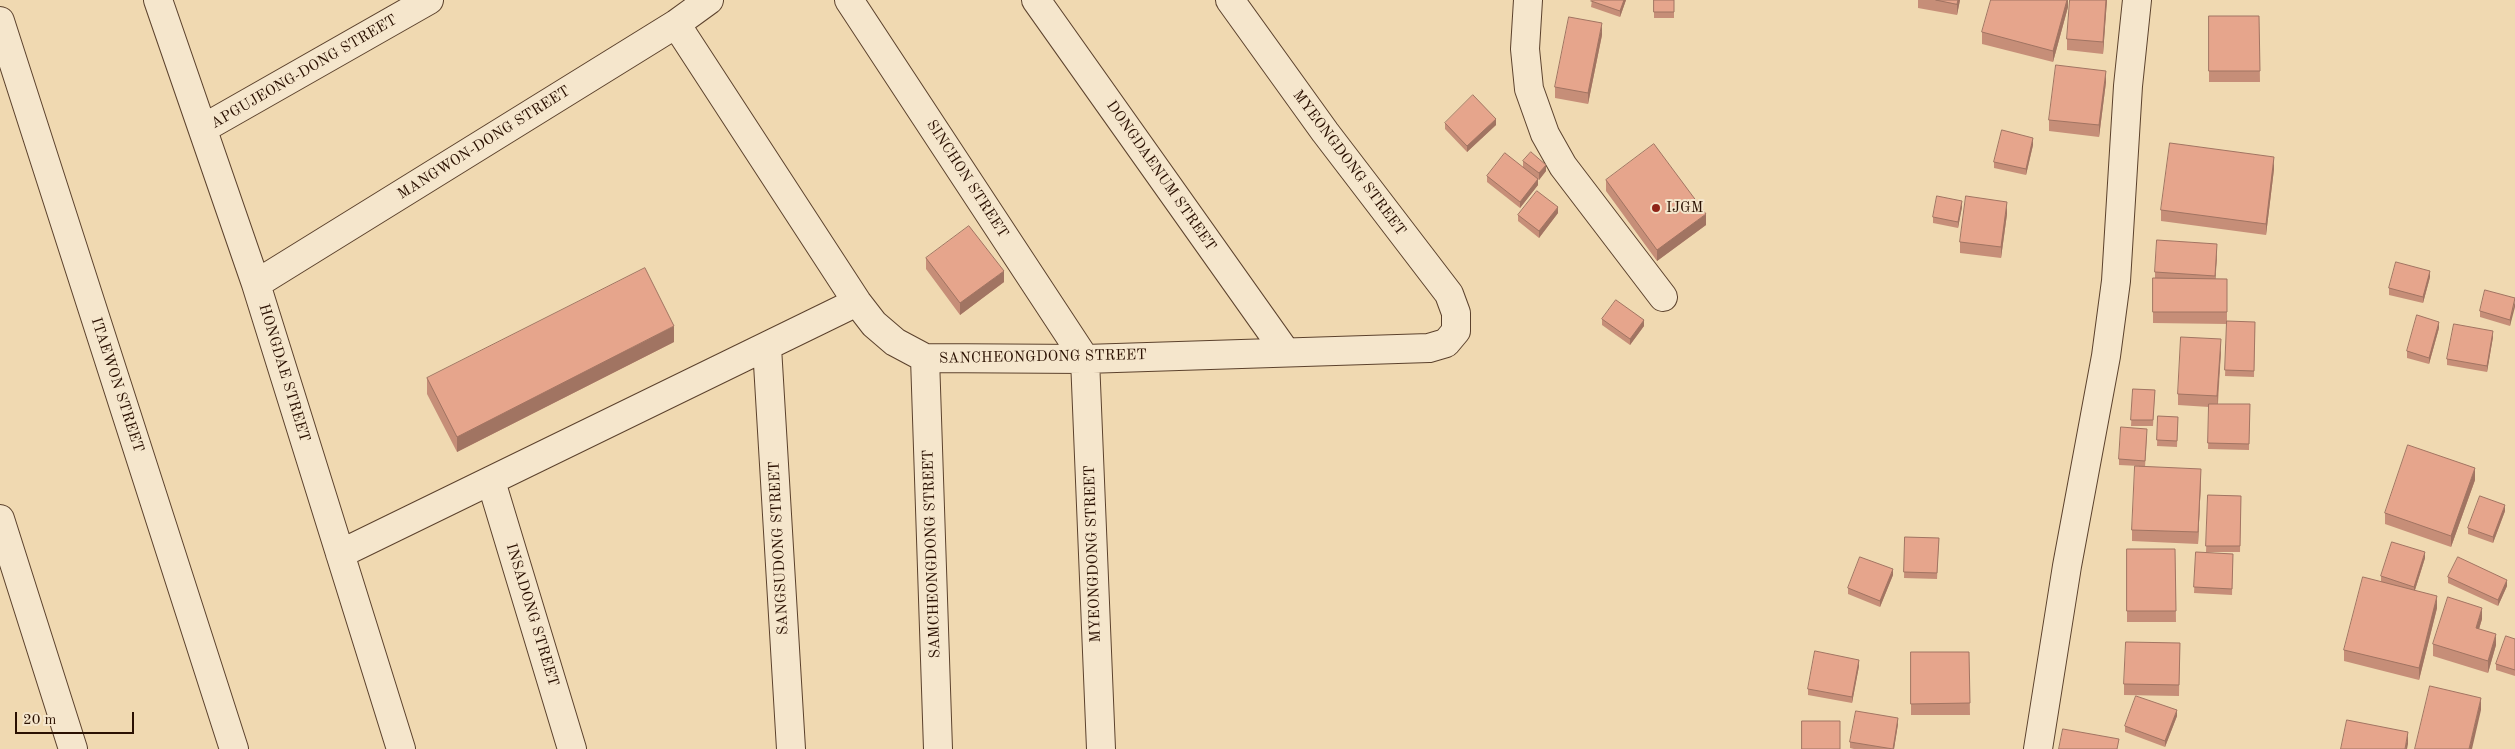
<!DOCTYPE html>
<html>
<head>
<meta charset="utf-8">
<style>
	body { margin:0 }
	#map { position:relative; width:2515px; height:749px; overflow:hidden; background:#f0d9b1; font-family:"Old Standard TT",serif }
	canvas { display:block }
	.scale { position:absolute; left:15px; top:712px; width:119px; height:22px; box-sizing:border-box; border:2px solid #2a1001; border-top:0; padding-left:6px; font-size:15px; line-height:18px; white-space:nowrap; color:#2a1001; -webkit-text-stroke:4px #f5e6cc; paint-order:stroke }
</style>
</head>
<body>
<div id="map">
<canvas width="2515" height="749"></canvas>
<div class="scale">20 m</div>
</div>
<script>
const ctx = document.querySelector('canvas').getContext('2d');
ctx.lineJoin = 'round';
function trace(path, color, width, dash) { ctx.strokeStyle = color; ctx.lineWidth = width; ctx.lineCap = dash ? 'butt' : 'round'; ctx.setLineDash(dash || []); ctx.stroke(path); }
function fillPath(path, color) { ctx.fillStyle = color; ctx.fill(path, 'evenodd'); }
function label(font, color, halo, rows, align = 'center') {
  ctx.font = font + ' "Old Standard TT",serif'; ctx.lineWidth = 4; ctx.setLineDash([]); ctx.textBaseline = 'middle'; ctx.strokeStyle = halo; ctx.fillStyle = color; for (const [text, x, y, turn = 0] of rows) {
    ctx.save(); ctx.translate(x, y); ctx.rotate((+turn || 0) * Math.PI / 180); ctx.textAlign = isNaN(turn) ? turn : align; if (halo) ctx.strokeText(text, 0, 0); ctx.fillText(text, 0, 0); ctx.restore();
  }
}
const minor = new Path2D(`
	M 158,0 L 256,284 L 401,749
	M 849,0 L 1085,359 L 1101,749
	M 1036,0 L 1285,351
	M 1528,0 L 1525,49 L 1529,89 L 1545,134 L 1563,166 L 1663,297
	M 0,21 L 234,749
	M 676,24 L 857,302 L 874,324 L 895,342 L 925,358 L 1085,359 L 1429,348 L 1446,343 L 1456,331 L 1456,313 L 1449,294 L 1325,132 L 1230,0
	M 204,128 L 429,0
	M 256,284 L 676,24 L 709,0
	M 767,347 L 791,749
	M 925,358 L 938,749
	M 491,481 L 572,749
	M 0,519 L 73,749
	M 340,554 L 857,302
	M 2038,749 L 2067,566 L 2106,356 L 2116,281 L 2128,86 L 2137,0`);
trace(minor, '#5c422d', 30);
trace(minor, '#f5e6cc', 28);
fillPath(new Path2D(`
	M 1592,0 L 1626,0 L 1620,17 L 1591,7 Z
	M 1654,0 L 1674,0 L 1674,18 L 1654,18 Z
	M 1918,0 L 1960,0 L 1957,15 L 1918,8 Z
	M 2068,0 L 2068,7 L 2053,62 L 1982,44 L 1982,32 Z
	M 2107,0 L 2103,54 L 2067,50 L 2067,39 Z
	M 2209,16 L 2259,16 L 2260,82 L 2209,82 Z
	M 1602,35 L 1588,104 L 1555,98 L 1555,87 Z
	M 2106,82 L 2099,137 L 2049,131 L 2049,120 Z
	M 1445,123 L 1496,125 L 1467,152 L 1445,129 Z
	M 2033,145 L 2026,175 L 1994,168 L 1994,162 Z
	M 1523,161 L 1546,171 L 1539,180 L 1538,179 L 1538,185 L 1520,208 L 1487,182 L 1487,176 L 1523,167 Z
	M 2274,169 L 2266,235 L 2161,221 L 2161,210 Z
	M 1606,180 L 1706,225 L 1657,261 L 1606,191 Z
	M 1962,207 L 1958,228 L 1933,223 L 1933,217 Z
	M 1558,213 L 1539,238 L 1518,221 L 1518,215 Z
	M 2007,214 L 2001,258 L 1960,253 L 1960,242 Z
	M 2217,255 L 2215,279 L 2227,279 L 2227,323 L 2255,322 L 2254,377 L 2225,376 L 2227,324 L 2153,323 L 2153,278 L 2155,278 L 2155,272 Z
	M 926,258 L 1004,282 L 960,315 L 926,269 Z
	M 2430,277 L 2423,303 L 2389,295 L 2389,288 Z
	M 2515,298 L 2510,326 L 2480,317 L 2480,311 Z
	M 1602,319 L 1644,326 L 1630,345 L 1602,325 Z
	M 2439,328 L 2429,364 L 2407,358 L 2407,351 Z
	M 2493,337 L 2487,372 L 2447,365 L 2447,359 Z
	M 674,342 L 457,452 L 427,394 L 427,378 Z
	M 2221,351 L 2218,404 L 2250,404 L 2249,450 L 2208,449 L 2209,407 L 2178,405 L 2178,394 Z
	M 2133,389 L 2155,390 L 2153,426 L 2131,426 Z
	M 2158,416 L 2178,417 L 2177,447 L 2157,446 Z
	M 2147,435 L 2145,467 L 2201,480 L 2198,544 L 2132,541 L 2132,530 L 2139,466 L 2119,465 L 2119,459 Z
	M 2475,480 L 2451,547 L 2385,524 L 2385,513 Z
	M 2208,495 L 2241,496 L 2240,552 L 2206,552 Z
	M 2505,511 L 2493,543 L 2468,534 L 2468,528 Z
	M 1905,537 L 1939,538 L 1937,579 L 1904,578 Z
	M 2127,549 L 2175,549 L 2176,622 L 2127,622 Z
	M 2196,552 L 2233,554 L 2232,595 L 2194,593 Z
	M 2425,558 L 2415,590 L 2437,608 L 2419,680 L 2344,661 L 2344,650 L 2381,582 L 2381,576 Z
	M 1893,575 L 1880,607 L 1848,594 L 1848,588 Z
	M 2448,577 L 2507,586 L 2498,606 L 2448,583 Z
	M 2482,619 L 2479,629 L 2496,645 L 2488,673 L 2433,656 L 2433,644 Z
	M 2515,639 L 2515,676 L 2496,670 L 2496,664 Z
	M 2180,643 L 2179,696 L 2124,695 L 2124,684 Z
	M 1911,652 L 1969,652 L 1970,715 L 1911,715 Z
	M 1859,666 L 1852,703 L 1808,695 L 1808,689 Z
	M 2177,716 L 2165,747 L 2125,732 L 2125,726 Z
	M 1898,724 L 1894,749 L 1854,749 L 1850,748 L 1850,742 Z`), '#c68e78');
fillPath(new Path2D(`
	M 1624,0 L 1626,0 L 1620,17 L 1620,11 Z
	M 1958,0 L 1960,0 L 1957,15 L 1957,4 Z
	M 2067,0 L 2068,0 L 2068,7 L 2053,62 L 2053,51 Z
	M 2106,0 L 2107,0 L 2103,54 L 2103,42 Z
	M 1602,23 L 1602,35 L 1588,104 L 1588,93 Z
	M 2106,71 L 2106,82 L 2099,137 L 2099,125 Z
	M 1496,119 L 1496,125 L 1467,152 L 1467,146 Z
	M 2033,138 L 2033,145 L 2026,175 L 2026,169 Z
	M 2274,157 L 2274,169 L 2266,235 L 2266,224 Z
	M 1546,165 L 1546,171 L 1539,180 L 1539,173 Z
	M 1538,179 L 1538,185 L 1520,208 L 1520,202 Z
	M 1962,201 L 1962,207 L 1958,228 L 1958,222 Z
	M 2007,202 L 2007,214 L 2001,258 L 2001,247 Z
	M 1558,207 L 1558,213 L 1539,238 L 1539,231 Z
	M 1706,214 L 1706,225 L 1657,261 L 1657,250 Z
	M 2217,244 L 2217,255 L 2215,288 L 2215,276 Z
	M 1004,271 L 1004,282 L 960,315 L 960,303 Z
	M 2430,271 L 2430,277 L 2423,303 L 2423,297 Z
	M 2515,301 L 2515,307 L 2510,326 L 2510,320 Z
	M 1644,320 L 1644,326 L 1630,345 L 1630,339 Z
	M 2439,322 L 2439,328 L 2429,364 L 2429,358 Z
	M 674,326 L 674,342 L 457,452 L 457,437 Z
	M 2493,331 L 2493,337 L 2487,372 L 2487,366 Z
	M 2221,339 L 2221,351 L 2217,407 L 2217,396 Z
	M 2475,468 L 2475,480 L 2451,547 L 2451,536 Z
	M 2201,469 L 2201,480 L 2198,544 L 2198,532 Z
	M 2505,505 L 2505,511 L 2493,543 L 2493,537 Z
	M 2425,552 L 2425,558 L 2414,593 L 2414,587 Z
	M 1893,569 L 1893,575 L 1880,607 L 1880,601 Z
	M 2507,580 L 2507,586 L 2498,606 L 2498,600 Z
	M 2437,596 L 2437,608 L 2419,680 L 2419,668 Z
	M 2482,608 L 2482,619 L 2476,639 L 2476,628 Z
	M 2496,634 L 2496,645 L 2488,673 L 2488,661 Z
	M 1859,660 L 1859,666 L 1852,703 L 1852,697 Z
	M 2481,698 L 2481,710 L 2472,749 L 2469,749 Z
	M 2177,710 L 2177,716 L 2165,747 L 2165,741 Z
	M 1898,718 L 1898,724 L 1894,749 L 1893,749 Z
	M 2408,732 L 2408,744 L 2407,749 L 2405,749 Z`), '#a17462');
const building = new Path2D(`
	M 1592,0 L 1624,0 L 1620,11 L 1591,1 Z
	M 1654,0 L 1674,0 L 1674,12 L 1654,12 Z
	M 1936,0 L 1958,0 L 1957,4 Z
	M 1991,0 L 2067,0 L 2053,51 L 1982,32 Z
	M 2070,0 L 2106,0 L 2103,42 L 2067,39 Z
	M 2209,16 L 2259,16 L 2260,71 L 2209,71 Z
	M 1569,17 L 1602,23 L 1588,93 L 1555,87 Z
	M 2056,65 L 2106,71 L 2099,125 L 2049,120 Z
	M 1473,95 L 1496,119 L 1467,146 L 1445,123 Z
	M 2002,130 L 2033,138 L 2026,169 L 1994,162 Z
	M 2170,143 L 2274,157 L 2266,224 L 2161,210 Z
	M 1654,144 L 1706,214 L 1657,250 L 1606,180 Z
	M 1531,152 L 1546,165 L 1539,173 L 1523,161 Z
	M 1505,153 L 1538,179 L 1520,202 L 1487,176 Z
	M 1537,191 L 1558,207 L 1539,231 L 1518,215 Z
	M 1937,196 L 1962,201 L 1958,222 L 1933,217 Z
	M 1966,196 L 2007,202 L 2001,247 L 1960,242 Z
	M 969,226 L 1004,271 L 960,303 L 926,258 Z
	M 2157,240 L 2217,244 L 2215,276 L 2155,272 Z
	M 2396,262 L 2430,271 L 2423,297 L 2389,288 Z
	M 645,268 L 674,326 L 457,437 L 427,378 Z
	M 2153,278 L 2227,279 L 2227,312 L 2153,312 Z
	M 2485,290 L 2515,298 L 2510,320 L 2480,311 Z
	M 1616,300 L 1644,320 L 1630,339 L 1602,319 Z
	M 2417,315 L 2439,322 L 2429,358 L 2407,351 Z
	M 2227,321 L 2255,322 L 2254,371 L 2225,370 Z
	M 2454,324 L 2493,331 L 2487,366 L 2447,359 Z
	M 2181,337 L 2221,339 L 2217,396 L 2178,394 Z
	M 2133,389 L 2155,390 L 2153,420 L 2131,420 Z
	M 2209,404 L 2250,404 L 2249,444 L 2208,443 Z
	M 2158,416 L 2178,417 L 2177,441 L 2157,440 Z
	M 2121,427 L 2147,429 L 2145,461 L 2119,459 Z
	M 2408,445 L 2475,468 L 2451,536 L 2385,513 Z
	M 2135,466 L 2201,469 L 2198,532 L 2132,530 Z
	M 2208,495 L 2241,496 L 2240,546 L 2206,546 Z
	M 2480,496 L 2505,505 L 2493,537 L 2468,528 Z
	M 1905,537 L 1939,538 L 1937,573 L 1904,572 Z
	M 2392,542 L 2425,552 L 2414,587 L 2381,576 Z
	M 2127,549 L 2175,549 L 2176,611 L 2127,611 Z
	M 2196,552 L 2233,554 L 2232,589 L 2194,587 Z
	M 1860,557 L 1893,569 L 1880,601 L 1848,588 Z
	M 2458,557 L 2507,580 L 2498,600 L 2448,577 Z
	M 2363,577 L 2437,596 L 2419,668 L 2344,650 Z
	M 2448,597 L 2482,608 L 2476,628 L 2496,634 L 2488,661 L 2433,644 Z
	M 2506,636 L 2515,639 L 2515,670 L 2496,664 Z
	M 2126,642 L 2180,643 L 2179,685 L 2124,684 Z
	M 1815,651 L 1859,660 L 1852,697 L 1808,689 Z
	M 1911,652 L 1969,652 L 1970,703 L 1911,704 Z
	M 2430,686 L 2481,698 L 2469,749 L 2415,749 Z
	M 2136,696 L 2177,710 L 2165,741 L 2125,726 Z
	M 1856,711 L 1898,718 L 1893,749 L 1850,742 Z
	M 2347,720 L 2408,732 L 2405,749 L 2341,749 Z
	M 1802,721 L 1840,721 L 1840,749 L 1802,749 Z
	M 2063,729 L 2119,739 L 2117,749 L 2059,749 Z`);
fillPath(building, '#e6a58c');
trace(building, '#a17462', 1);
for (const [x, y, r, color] of [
	[1656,208,5,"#8f2418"]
]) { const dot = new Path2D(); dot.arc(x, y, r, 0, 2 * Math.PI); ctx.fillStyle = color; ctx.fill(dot); trace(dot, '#f5e6cc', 2); }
label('15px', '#2a1001', '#f5e6cc', [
	["APGUJEONG-DONG STREET",304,72,-30],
	["MANGWON-DONG STREET",484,143,-32],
	["MYEONGDONG STREET",1349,163,53],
	["DONGDAENUM STREET",1161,176,55],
	["SINCHON STREET",967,179,57],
	["SANCHEONGDONG STREET",1043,357,-1],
	["HONGDAE STREET",284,373,73],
	["ITAEWON STREET",117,385,72],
	["SANGSUDONG STREET",779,548,-93],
	["SAMCHEONGDONG STREET",932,554,-92],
	["MYEONGDONG STREET",1093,554,-92],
	["INSADONG STREET",532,615,73]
]);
label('15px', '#2a1001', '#f5e6cc', [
	["IJGM",1666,208]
], 'left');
</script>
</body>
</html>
